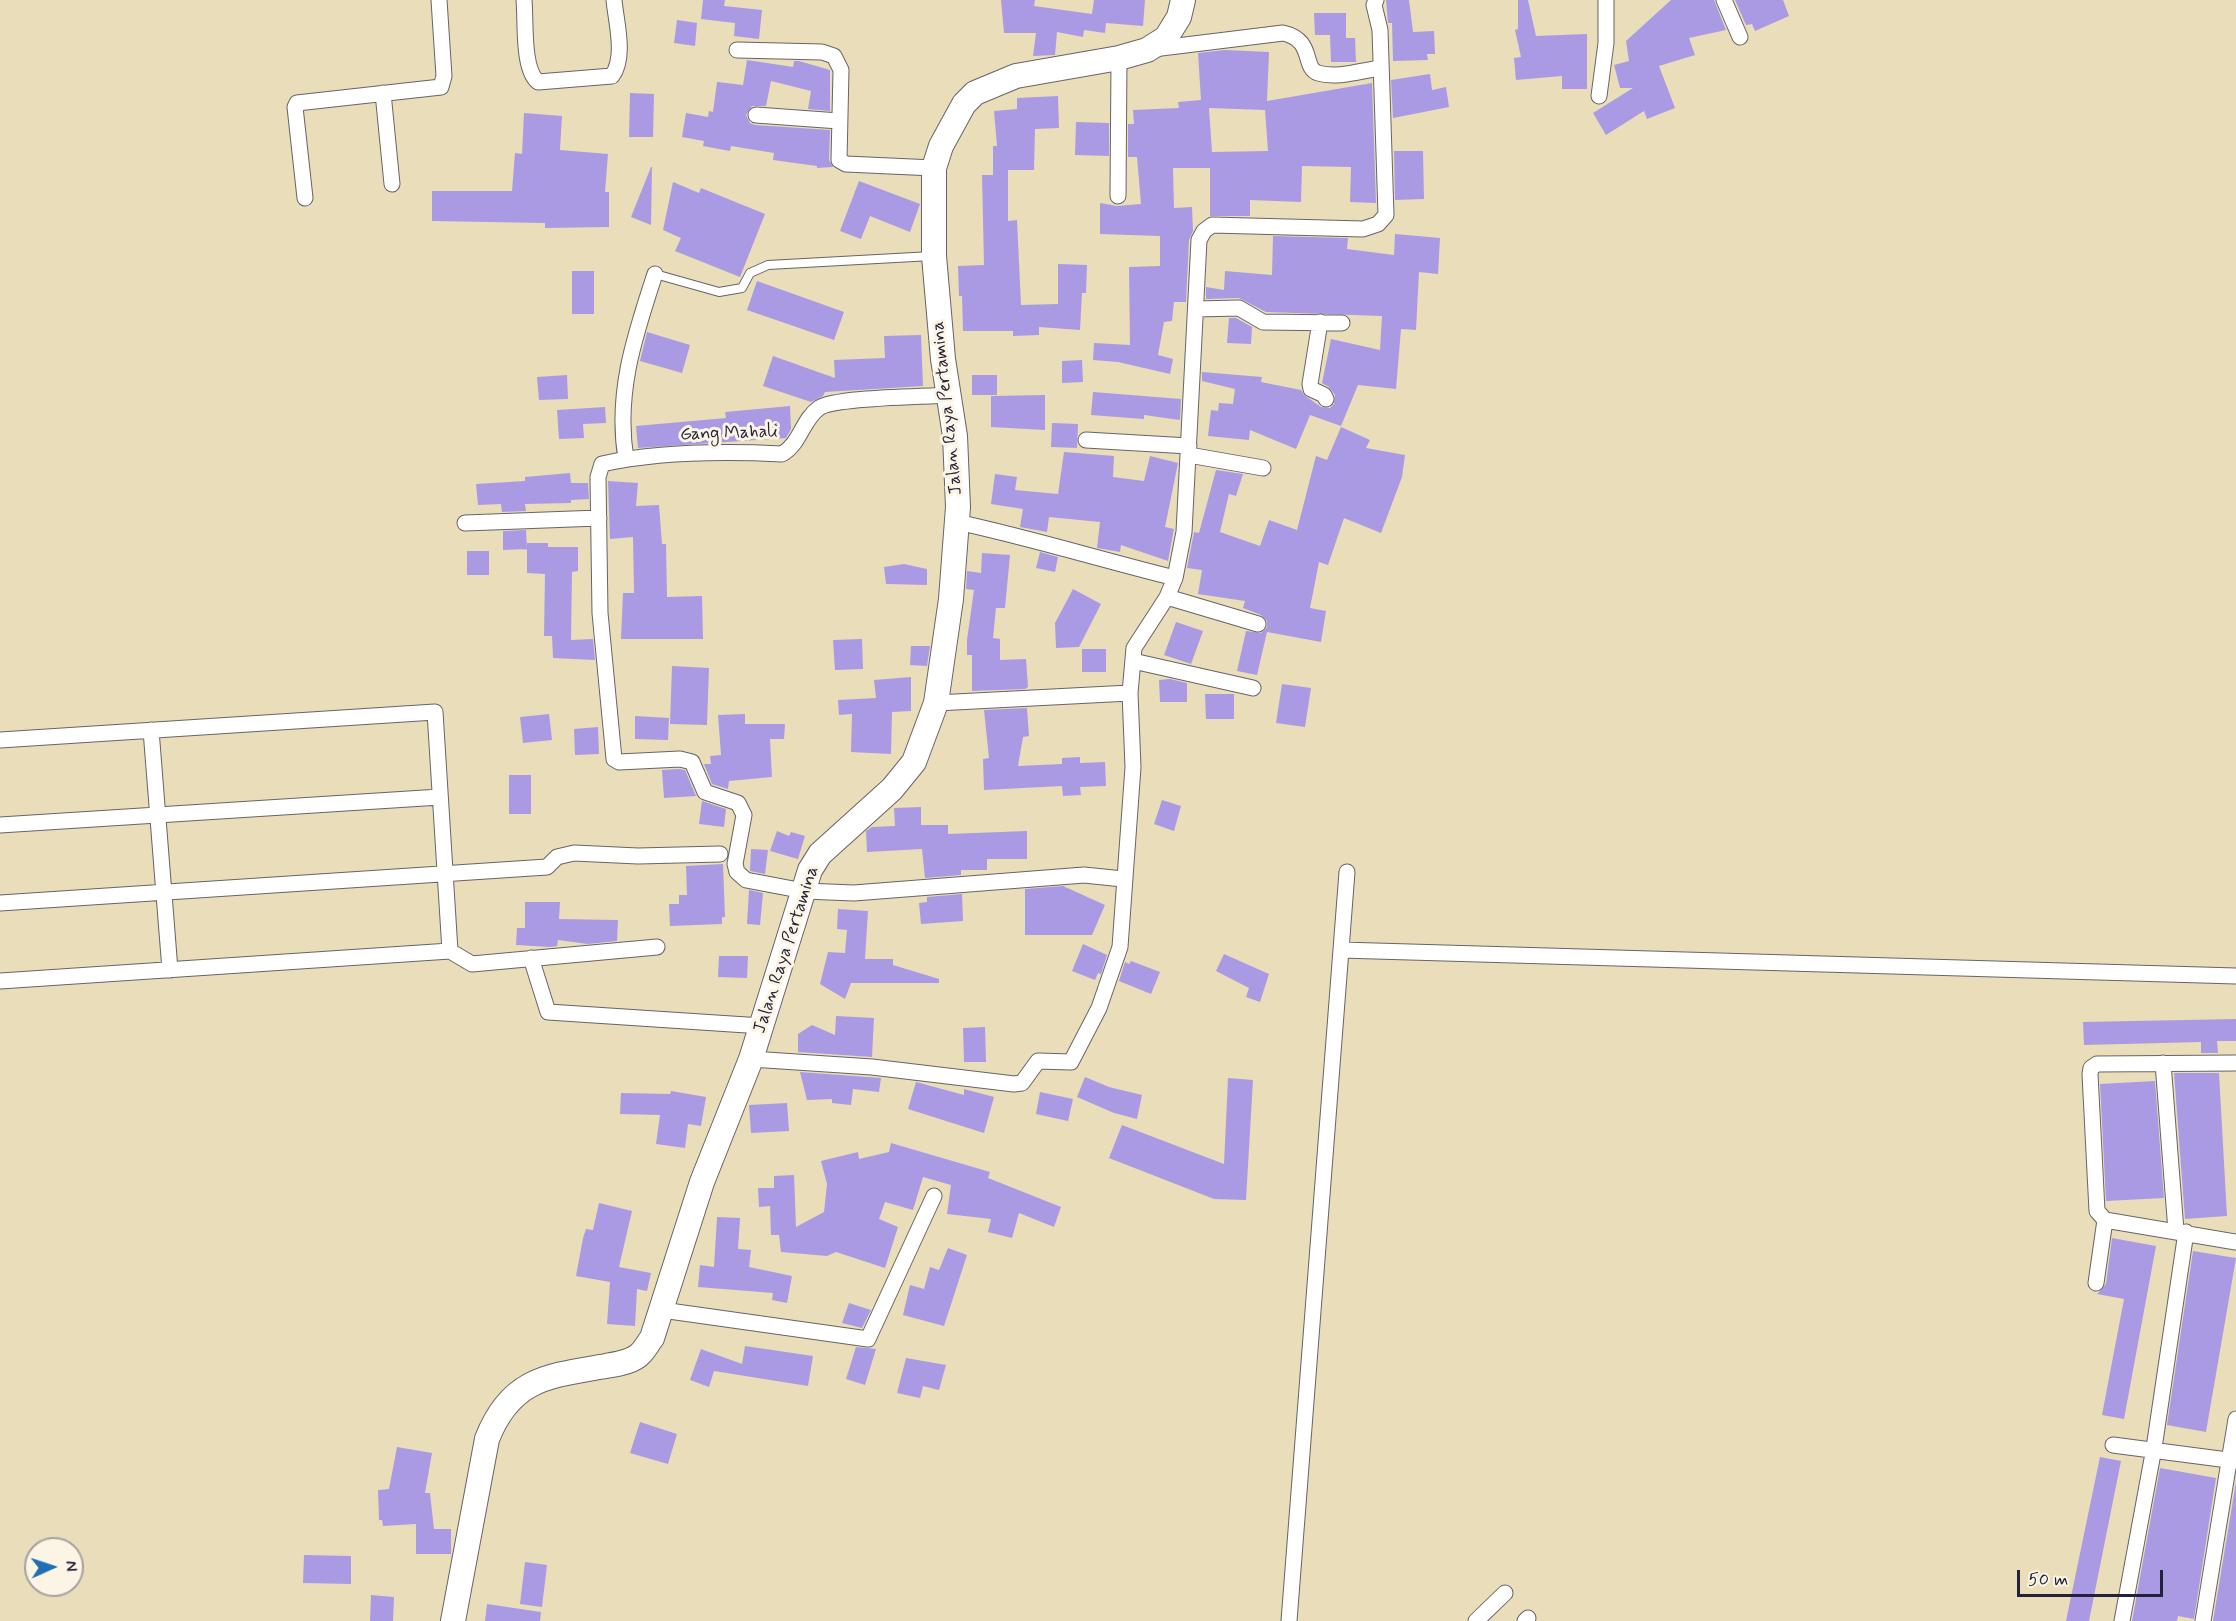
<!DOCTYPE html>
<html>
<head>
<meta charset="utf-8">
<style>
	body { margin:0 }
	#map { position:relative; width:2236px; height:1621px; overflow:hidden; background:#eaddba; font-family:Mynerve,sans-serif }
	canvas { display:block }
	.north { position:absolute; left:24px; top:1537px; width:60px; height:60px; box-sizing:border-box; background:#fcf5e5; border:2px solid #a5a1a1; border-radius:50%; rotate:87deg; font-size:16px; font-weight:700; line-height:24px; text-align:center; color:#22223b }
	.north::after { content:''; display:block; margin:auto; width:21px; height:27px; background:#1f6fb2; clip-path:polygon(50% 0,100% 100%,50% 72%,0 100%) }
	.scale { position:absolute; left:2017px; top:1570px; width:146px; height:27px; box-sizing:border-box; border:3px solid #22223b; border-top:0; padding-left:8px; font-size:18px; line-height:21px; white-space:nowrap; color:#22223b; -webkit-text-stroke:4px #fcf5e5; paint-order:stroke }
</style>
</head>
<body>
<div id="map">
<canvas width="2236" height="1621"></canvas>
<div class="north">N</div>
<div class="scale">50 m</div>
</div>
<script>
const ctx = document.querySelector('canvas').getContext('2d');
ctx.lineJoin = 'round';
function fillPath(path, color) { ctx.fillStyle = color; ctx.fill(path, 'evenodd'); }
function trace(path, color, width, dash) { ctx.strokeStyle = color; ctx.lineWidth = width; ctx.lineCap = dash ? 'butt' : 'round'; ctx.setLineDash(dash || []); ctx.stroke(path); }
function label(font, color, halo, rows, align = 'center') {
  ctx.font = font + ' Mynerve,sans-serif'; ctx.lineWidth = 6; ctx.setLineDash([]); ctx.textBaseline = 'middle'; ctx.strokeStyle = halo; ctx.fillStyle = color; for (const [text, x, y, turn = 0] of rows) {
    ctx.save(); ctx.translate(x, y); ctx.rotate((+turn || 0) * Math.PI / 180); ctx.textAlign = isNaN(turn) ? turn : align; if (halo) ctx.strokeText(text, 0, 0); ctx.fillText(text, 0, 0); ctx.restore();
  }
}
fillPath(new Path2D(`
	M 703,0 L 725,0 L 724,6 L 762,10 L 759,39 L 734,36 L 735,23 L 701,19 Z
	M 1001,0 L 1035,0 L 1034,6 L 1092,14 L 1094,0 L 1145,0 L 1143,26 L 1106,23 L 1105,33 L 1084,30 L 1083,37 L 1057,32 L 1055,55 L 1033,56 L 1036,33 L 1004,33 Z
	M 1386,0 L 1409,0 L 1413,32 L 1434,31 L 1435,54 L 1427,54 L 1428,60 L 1393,61 L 1392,23 L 1388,23 Z
	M 1518,0 L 1528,0 L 1536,36 L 1587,34 L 1587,89 L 1562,89 L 1562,76 L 1516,80 L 1514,58 L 1521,57 L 1515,30 L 1518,29 Z
	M 1671,0 L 1714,0 L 1726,30 L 1689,38 L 1695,55 L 1659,66 L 1675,108 L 1647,119 L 1644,111 L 1606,135 L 1593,113 L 1633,88 L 1620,88 L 1614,65 L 1629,61 L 1626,41 Z
	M 1735,0 L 1783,0 L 1789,16 L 1755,31 L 1752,24 L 1746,25 Z
	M 1314,13 L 1346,13 L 1346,38 L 1355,38 L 1356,62 L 1331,62 L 1330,35 L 1315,35 Z
	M 677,20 L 697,23 L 695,46 L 674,43 Z
	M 1225,50 L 1269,52 L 1267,101 L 1372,83 L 1376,203 L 1350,202 L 1351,167 L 1302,166 L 1301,202 L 1250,200 L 1250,216 L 1210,216 L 1210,168 L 1173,168 L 1174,208 L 1192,207 L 1193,231 L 1189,240 L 1186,302 L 1174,302 L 1172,321 L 1164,322 L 1158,355 L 1173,359 L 1170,374 L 1118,362 L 1093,360 L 1094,343 L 1130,345 L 1129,267 L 1160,266 L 1160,236 L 1100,234 L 1100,203 L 1117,206 L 1141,204 L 1137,157 L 1128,157 L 1128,124 L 1134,124 L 1133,110 L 1179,108 L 1178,102 L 1201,100 L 1198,53 ZM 1209,108 L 1265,110 L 1268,151 L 1212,152 Z
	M 747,60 L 793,67 L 794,61 L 799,61 L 830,70 L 830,111 L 808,109 L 811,91 L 771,81 L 766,106 L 752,106 L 746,115 L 750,123 L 755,125 L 830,130 L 829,160 L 833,167 L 817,168 L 817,166 L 773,160 L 774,153 L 731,146 L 730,151 L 703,146 L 704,141 L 682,137 L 686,113 L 708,117 L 709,111 L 713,112 L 717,82 L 743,85 Z
	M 1430,74 L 1432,90 L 1446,87 L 1449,107 L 1393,118 L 1391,80 Z
	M 630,93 L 654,94 L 653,137 L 629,137 Z
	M 1058,96 L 1059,128 L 1035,129 L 1034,170 L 1008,170 L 1008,221 L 1017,220 L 1021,305 L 1058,304 L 1058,264 L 1087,265 L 1086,293 L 1082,293 L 1080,330 L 1039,327 L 1039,335 L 1013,336 L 1013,331 L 963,331 L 962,296 L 959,296 L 958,266 L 984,265 L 982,175 L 993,175 L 993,146 L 997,146 L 994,111 L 1017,109 L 1017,98 Z
	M 524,113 L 562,116 L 560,150 L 608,154 L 605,192 L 609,192 L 609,227 L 545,228 L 545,223 L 432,221 L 432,191 L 512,191 L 515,153 L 522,154 Z
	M 1076,122 L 1109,123 L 1109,156 L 1075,155 Z
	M 1394,151 L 1423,151 L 1424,199 L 1395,200 Z
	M 651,167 L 652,167 L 651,225 L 631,217 Z
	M 859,181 L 920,204 L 910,232 L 870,216 L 861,239 L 840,231 Z
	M 673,182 L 699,193 L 701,188 L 765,214 L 740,277 L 675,251 L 681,238 L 663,230 Z
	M 1395,234 L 1440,238 L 1438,274 L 1419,272 L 1416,330 L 1401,329 L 1396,389 L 1358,385 L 1341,426 L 1310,415 L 1296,449 L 1250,430 L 1249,440 L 1208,436 L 1211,410 L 1218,411 L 1219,403 L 1233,404 L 1235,389 L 1202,381 L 1202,372 L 1262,377 L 1261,382 L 1301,390 L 1304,395 L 1321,407 L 1330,408 L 1334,404 L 1335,395 L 1329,387 L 1322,383 L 1331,339 L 1380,350 L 1382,316 L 1266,312 L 1239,298 L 1206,299 L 1206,287 L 1224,290 L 1225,271 L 1272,275 L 1273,236 L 1348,238 L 1347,249 L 1394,255 Z
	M 572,271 L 594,271 L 594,314 L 572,314 Z
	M 757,281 L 844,312 L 834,340 L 747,310 Z
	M 1229,318 L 1236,318 L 1252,327 L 1251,344 L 1227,343 Z
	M 647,332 L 690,345 L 682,373 L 640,361 Z
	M 921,335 L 923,386 L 825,392 L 823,396 L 811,402 L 763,386 L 773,356 L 835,378 L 834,360 L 885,358 L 884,336 Z
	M 1082,360 L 1083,382 L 1062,383 L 1062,361 Z
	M 567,375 L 568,399 L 539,400 L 537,377 Z
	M 972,375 L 997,375 L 997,395 L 972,395 Z
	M 1093,392 L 1181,399 L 1180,420 L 1144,415 L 1144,419 L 1091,415 Z
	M 1045,395 L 1045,430 L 991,427 L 991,396 Z
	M 790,406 L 791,429 L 786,438 L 638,448 L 636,426 L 726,418 L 725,412 Z
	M 605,407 L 606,423 L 583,424 L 584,438 L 559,439 L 557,410 Z
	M 1052,423 L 1078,424 L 1077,448 L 1051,447 Z
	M 1341,427 L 1370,440 L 1366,448 L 1405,455 L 1402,477 L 1381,533 L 1344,518 L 1328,565 L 1319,562 L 1310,608 L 1326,611 L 1321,642 L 1267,632 L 1257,675 L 1237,671 L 1246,631 L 1261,633 L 1267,627 L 1267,621 L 1261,615 L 1243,608 L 1245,601 L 1198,594 L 1202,570 L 1187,568 L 1194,532 L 1199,533 L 1216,470 L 1243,474 L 1236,496 L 1229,494 L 1220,532 L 1260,546 L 1269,520 L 1297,530 L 1316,456 L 1327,460 Z
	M 1064,452 L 1114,456 L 1113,477 L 1144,481 L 1150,456 L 1178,463 L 1165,527 L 1174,529 L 1168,561 L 1121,545 L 1120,552 L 1097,548 L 1100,522 L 1049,517 L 1047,532 L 1020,527 L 1023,509 L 991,504 L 995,474 L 1017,477 L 1015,490 L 1058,494 Z
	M 570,473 L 571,483 L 588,483 L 589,499 L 571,500 L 571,503 L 525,504 L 526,511 L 502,512 L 501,504 L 478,505 L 476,484 L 525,481 L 525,477 Z
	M 608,481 L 638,483 L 636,506 L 659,505 L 662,544 L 666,544 L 667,597 L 702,596 L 703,639 L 621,639 L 623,593 L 634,593 L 633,537 L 610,539 Z
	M 526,530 L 527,549 L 503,550 L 503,531 Z
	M 527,543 L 548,543 L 548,547 L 578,547 L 578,571 L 572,572 L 571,640 L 593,639 L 595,660 L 553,658 L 552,636 L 544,636 L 545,574 L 527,573 Z
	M 467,551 L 489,551 L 489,575 L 467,575 Z
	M 1040,552 L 1058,557 L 1055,572 L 1036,568 Z
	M 982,553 L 1010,555 L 1005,608 L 996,608 L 993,638 L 1000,639 L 1000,660 L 1026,659 L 1028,687 L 1025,689 L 972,691 L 972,655 L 967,655 L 967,640 L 974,590 L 966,589 L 967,571 L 981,573 Z
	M 904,564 L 927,569 L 927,585 L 886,584 L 884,567 Z
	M 1073,589 L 1101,604 L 1079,647 L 1056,648 L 1055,623 Z
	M 1176,622 L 1203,631 L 1191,664 L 1164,655 Z
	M 862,639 L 863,669 L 835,670 L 833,640 Z
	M 911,646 L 930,646 L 927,666 L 910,665 Z
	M 1082,649 L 1106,649 L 1106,672 L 1082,672 Z
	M 672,666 L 709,668 L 707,725 L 670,724 Z
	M 911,677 L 911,711 L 892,712 L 891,754 L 851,752 L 852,714 L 839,715 L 838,700 L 876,698 L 874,680 Z
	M 1170,679 L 1187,683 L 1187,702 L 1160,702 L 1159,680 Z
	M 1282,684 L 1311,688 L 1305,727 L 1276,723 Z
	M 1205,694 L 1234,694 L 1234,719 L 1206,719 Z
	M 1027,708 L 1029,736 L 1023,737 L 1018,766 L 1062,764 L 1062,758 L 1080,757 L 1080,763 L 1105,762 L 1106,786 L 1080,787 L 1081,795 L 1063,796 L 1062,786 L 984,790 L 983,759 L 989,758 L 984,710 Z
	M 549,714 L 552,740 L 523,743 L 520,717 Z
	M 745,714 L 745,724 L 785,724 L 784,739 L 770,739 L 772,777 L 729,781 L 728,789 L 712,784 L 704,764 L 711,764 L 710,756 L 721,755 L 718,715 Z
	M 635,716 L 669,718 L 668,740 L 635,739 Z
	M 598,727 L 599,754 L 575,755 L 574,729 Z
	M 679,769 L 685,770 L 696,796 L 664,798 L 662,770 Z
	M 509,775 L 531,775 L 531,814 L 509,814 Z
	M 1162,800 L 1181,806 L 1174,831 L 1154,824 Z
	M 702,801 L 726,809 L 724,827 L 699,824 Z
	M 921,807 L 921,825 L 948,825 L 948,834 L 1027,831 L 1027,859 L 987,859 L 987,870 L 961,870 L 961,875 L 925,878 L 922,849 L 867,852 L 866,831 L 872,827 L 895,826 L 894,808 Z
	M 777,831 L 789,836 L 791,832 L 805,836 L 798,859 L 770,851 Z
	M 751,849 L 768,850 L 765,874 L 750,871 Z
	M 723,864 L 725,917 L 722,917 L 722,924 L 670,926 L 669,904 L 679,904 L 679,895 L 687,895 L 686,866 Z
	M 1063,886 L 1105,905 L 1092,935 L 1025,935 L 1025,889 Z
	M 749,890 L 763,893 L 760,925 L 747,924 Z
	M 962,894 L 963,921 L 921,924 L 919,903 L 927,902 L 927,897 Z
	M 525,902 L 560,902 L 559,919 L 618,920 L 617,941 L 588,944 L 558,940 L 557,946 L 550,947 L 516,945 L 517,928 L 525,928 Z
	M 838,909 L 868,911 L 865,959 L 893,959 L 893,965 L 939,979 L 939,983 L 851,983 L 845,999 L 820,984 L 828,952 L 845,953 L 847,930 L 837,929 Z
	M 1083,944 L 1107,955 L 1101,974 L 1098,973 L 1095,980 L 1072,971 Z
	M 1224,954 L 1269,974 L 1260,1002 L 1246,997 L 1249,988 L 1216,971 Z
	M 719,956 L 748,956 L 747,978 L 718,977 Z
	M 1131,961 L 1160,972 L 1151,994 L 1119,981 L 1125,962 L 1129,964 Z
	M 836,1016 L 874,1018 L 872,1057 L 798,1052 L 798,1034 L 812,1025 L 835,1035 Z
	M 2236,1019 L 2236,1041 L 2217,1041 L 2218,1053 L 2201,1053 L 2201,1042 L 2084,1045 L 2083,1022 Z
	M 985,1027 L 986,1062 L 964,1062 L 963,1028 Z
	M 800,1072 L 881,1078 L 879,1092 L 853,1089 L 851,1105 L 832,1103 L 832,1099 L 807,1100 Z
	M 2174,1073 L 2219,1073 L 2227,1216 L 2185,1219 Z
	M 1085,1077 L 1109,1087 L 1142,1095 L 1137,1119 L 1114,1113 L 1077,1097 Z
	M 1228,1078 L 1253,1080 L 1246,1200 L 1214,1199 L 1109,1158 L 1122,1125 L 1224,1164 Z
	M 2155,1081 L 2164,1198 L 2106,1201 L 2100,1084 Z
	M 916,1082 L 964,1095 L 964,1089 L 994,1097 L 984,1133 L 908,1109 Z
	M 671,1091 L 706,1097 L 701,1126 L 688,1124 L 685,1148 L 656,1144 L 660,1115 L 620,1114 L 621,1093 L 670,1094 Z
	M 1040,1092 L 1073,1099 L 1068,1121 L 1036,1114 Z
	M 787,1103 L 789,1131 L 751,1133 L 749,1105 Z
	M 891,1143 L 990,1172 L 988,1178 L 1061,1207 L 1054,1227 L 1019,1213 L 1012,1238 L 988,1232 L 991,1219 L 947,1214 L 951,1185 L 923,1177 L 913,1210 L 885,1202 L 879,1219 L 898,1227 L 885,1268 L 836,1252 L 827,1256 L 781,1252 L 779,1235 L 771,1235 L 770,1206 L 759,1207 L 758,1188 L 774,1188 L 774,1176 L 794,1175 L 796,1227 L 824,1212 L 827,1184 L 821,1161 L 858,1152 L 859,1159 L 889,1152 Z
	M 599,1203 L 632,1211 L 619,1267 L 651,1273 L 647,1291 L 637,1289 L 635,1326 L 607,1324 L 610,1282 L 576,1276 L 583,1238 L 586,1229 L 593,1230 Z
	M 717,1217 L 740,1218 L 738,1249 L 751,1250 L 749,1267 L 792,1276 L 787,1303 L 772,1300 L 773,1293 L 698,1287 L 700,1265 L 714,1267 Z
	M 2112,1238 L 2156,1246 L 2124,1419 L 2102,1415 L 2124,1299 L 2097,1294 L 2106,1284 Z
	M 948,1248 L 967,1255 L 944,1326 L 903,1315 L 910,1285 L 924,1289 L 930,1267 L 939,1270 Z
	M 2193,1251 L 2236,1258 L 2206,1432 L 2167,1425 Z
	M 849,1303 L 871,1310 L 862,1328 L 842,1323 Z
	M 745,1346 L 813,1356 L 808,1386 L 714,1371 L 709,1387 L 690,1380 L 701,1349 L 742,1364 Z
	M 856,1347 L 876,1349 L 865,1385 L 846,1379 Z
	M 906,1358 L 946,1365 L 939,1390 L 923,1386 L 920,1398 L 897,1393 Z
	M 640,1422 L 677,1434 L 668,1464 L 630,1453 Z
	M 397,1447 L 432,1453 L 425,1493 L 430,1493 L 434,1529 L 451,1529 L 451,1554 L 416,1554 L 416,1524 L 383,1526 L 382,1520 L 379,1520 L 378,1490 L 389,1489 Z
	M 2100,1457 L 2121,1461 L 2089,1621 L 2066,1621 Z
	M 2160,1468 L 2216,1478 L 2194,1619 L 2178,1616 L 2177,1621 L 2132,1621 Z
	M 2236,1482 L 2236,1621 L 2213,1621 Z
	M 304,1555 L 351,1556 L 351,1584 L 303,1583 Z
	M 525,1562 L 547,1565 L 542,1607 L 520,1604 Z
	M 371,1595 L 394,1597 L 393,1621 L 370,1621 Z
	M 487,1604 L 541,1612 L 540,1621 L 485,1621 Z`), '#aa9ae4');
const service = new Path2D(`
	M 655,274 L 719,292 L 742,288 L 750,273 L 768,265 L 932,256`);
const minor = new Path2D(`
	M 524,0 C 526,21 522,69 538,82 L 612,76 C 626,57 616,22 614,0
	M 1724,0 L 1740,37
	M 1153,49 L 1283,33 C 1315,40 1302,68 1318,73 C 1337,79 1363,70 1381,68
	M 737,50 L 822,52 L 834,56 L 841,70 L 839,160 L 846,164 L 934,168
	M 383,93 L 392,184
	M 1599,96 L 1606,43 L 1606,0
	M 756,115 L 839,121
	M 1118,196 L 1119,58
	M 305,198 L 295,107 L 297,103 L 441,87 L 444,76 L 439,0
	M 1196,309 L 1239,308 L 1263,322 L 1342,323
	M 1320,322 L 1310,384 L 1311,389 L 1324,395 L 1326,399
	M 948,395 C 924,397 835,397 819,408 C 802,420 801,443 782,454 C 723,451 660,451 602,464 L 598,477 L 600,613 L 614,759 L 619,762 L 680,759 L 692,762 L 705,792 L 738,803 L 744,815 L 735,864 L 737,872 L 746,880 L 804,891 L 854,893 L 1084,875 L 1123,879
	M 1086,440 L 1189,446
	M 1189,455 L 1263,468
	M 626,459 C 615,393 635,335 655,274
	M 957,522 C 1031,538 1102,560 1175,578
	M 465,523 L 599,518
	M 1167,597 L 1258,624
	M 1133,661 L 1253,688
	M 936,703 L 1130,693
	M 151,730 L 170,970
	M 0,740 L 435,712 L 450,951
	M 0,825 L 440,797
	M 0,903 L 547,867 L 557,857 L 574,853 L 638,856 L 720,854
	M 1341,950 L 2236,976
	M 531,958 L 548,1012 L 762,1026
	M 0,981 L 450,951 L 472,964 L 657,947
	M 751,1059 L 872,1067 L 1014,1084 L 1022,1083 L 1038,1061 L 1071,1062 L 1099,1008 L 1120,947 L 1133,767 L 1130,693 L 1134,648 L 1167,597 L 1175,578 L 1184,532 L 1199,240 L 1204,231 L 1212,225 L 1363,229 L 1378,224 L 1386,215 L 1380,30 L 1374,5 L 1376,0
	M 2163,1063 L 2176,1231
	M 2236,1063 L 2097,1064 L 2091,1068 L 2090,1074 L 2097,1211 L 2105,1220 L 2236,1242
	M 2096,1283 L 2105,1220
	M 662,1310 L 868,1339 L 934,1196
	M 2113,1445 L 2236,1461
	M 1289,1621 L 1347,872
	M 1476,1621 L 1505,1593
	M 1525,1621 L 1528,1618
	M 2122,1621 L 2154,1448 L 2186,1232
	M 2203,1621 L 2236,1419`);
const primary = new Path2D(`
	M 453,1621 L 487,1439 C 511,1378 548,1376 606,1366 C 617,1364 633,1362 641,1353 C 645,1349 648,1343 652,1338 L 702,1182 L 751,1059 L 810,870 L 820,854 L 892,789 L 914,762 L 936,703 L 951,599 L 958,507 L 955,436 L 943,359 L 934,256 L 934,168 L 941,146 L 964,104 L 975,93 L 1016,76 L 1119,58 L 1147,50 L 1166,38 L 1179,17 L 1183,0`);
trace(service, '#686367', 10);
trace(minor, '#686367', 17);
trace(primary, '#686367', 26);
trace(service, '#fff', 8);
trace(minor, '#fff', 15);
trace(primary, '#fff', 24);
label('18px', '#22223b', '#fcf5e5', [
	["Jalan Raya Pertamina",948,408,-96],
	["Gang Mahali",729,434,-2],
	["Jalan Raya Pertamina",787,950,-72]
]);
</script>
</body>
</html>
